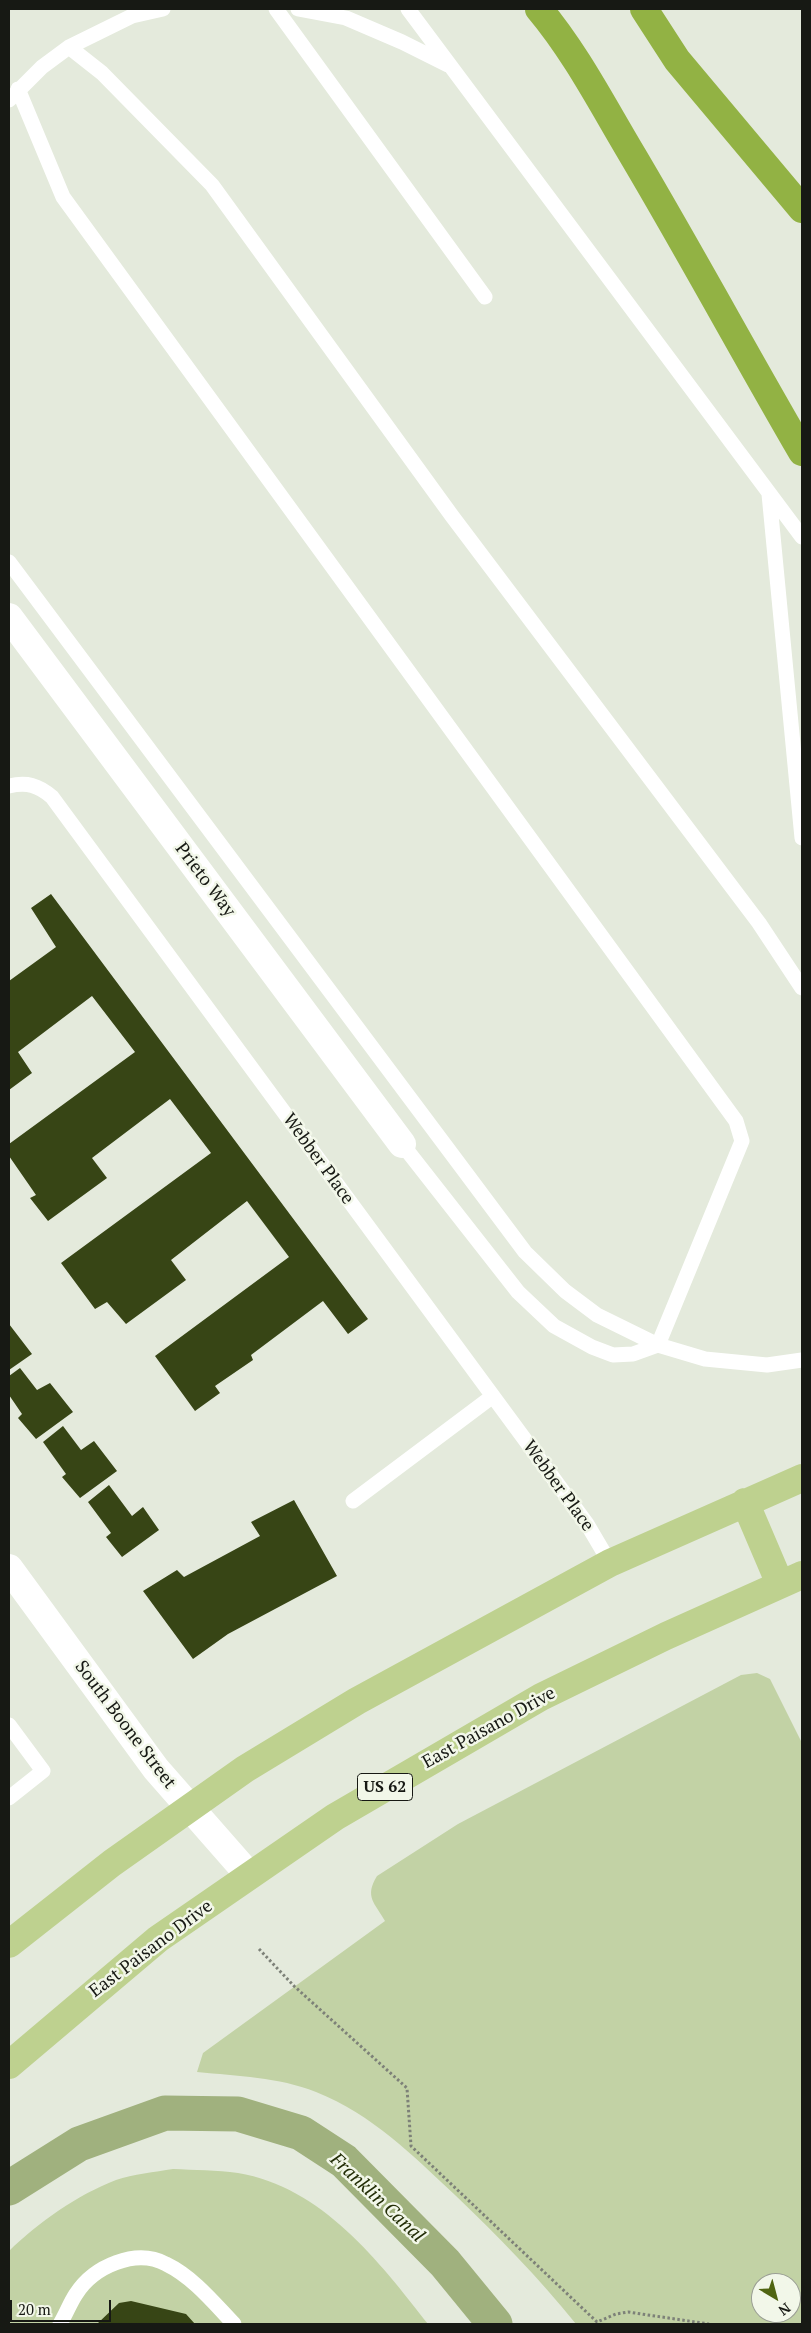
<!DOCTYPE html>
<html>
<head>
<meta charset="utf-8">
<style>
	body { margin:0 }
	#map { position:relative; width:811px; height:2333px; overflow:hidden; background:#e4eadc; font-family:"PT Serif",serif }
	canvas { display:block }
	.frame { position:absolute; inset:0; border:10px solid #171914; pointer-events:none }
	.north { position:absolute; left:751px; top:2273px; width:50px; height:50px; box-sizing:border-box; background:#f2f7e9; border:1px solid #9a9e94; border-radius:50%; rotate:143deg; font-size:14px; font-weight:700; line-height:20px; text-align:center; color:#171914 }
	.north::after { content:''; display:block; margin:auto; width:18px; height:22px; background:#506512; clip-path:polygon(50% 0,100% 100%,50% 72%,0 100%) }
	.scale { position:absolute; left:10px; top:2300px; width:101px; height:22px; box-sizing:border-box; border:2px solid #171914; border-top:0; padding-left:6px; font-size:15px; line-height:18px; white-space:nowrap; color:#171914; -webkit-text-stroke:4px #f2f7e9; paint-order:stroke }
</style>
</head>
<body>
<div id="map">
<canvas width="811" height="2333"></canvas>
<div class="frame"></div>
<div class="north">N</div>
<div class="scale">20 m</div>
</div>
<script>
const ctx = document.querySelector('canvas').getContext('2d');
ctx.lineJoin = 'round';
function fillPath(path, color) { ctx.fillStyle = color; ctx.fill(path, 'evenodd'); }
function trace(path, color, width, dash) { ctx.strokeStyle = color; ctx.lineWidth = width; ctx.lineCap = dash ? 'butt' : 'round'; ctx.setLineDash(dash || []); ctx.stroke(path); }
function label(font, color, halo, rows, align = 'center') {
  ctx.font = font + ' "PT Serif",serif'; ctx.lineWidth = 5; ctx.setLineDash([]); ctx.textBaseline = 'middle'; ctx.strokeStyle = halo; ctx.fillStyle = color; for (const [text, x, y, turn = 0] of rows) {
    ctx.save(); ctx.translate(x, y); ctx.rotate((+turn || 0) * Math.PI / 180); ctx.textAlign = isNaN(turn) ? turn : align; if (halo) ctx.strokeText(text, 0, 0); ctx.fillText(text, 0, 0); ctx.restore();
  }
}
fillPath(new Path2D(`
	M 757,1673 L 770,1679 L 801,1741 L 802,1740 L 802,2324 L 576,2324 C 539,2278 498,2236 455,2195 C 411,2154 373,2115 316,2092 C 278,2077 238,2076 197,2072 L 203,2053 L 385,1921 C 375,1903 364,1897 377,1876 L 458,1824 L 741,1675 ZM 761,2283 L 791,2283 L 791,2313 L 761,2313 Z
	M 173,2169 C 194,2170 217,2170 238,2173 C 322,2187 379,2261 428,2324 L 9,2324 L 9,2251 C 39,2222 77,2195 116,2180 C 133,2174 155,2172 173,2169 Z`), '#c2d2a5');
trace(new Path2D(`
	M 9,2188 L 79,2144 L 165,2113 L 238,2114 L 301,2133 L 344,2161 L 445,2263 L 495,2324`), '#a0b17e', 35);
fillPath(new Path2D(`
	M 51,894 L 368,1319 L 348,1334 L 323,1301 L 251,1355 L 253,1360 L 215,1386 L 220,1393 L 195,1411 L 155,1356 L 289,1257 L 247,1201 L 171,1260 L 186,1280 L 126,1324 L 107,1302 L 95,1309 L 61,1263 L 211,1153 L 170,1099 L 92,1158 L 107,1178 L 48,1221 L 30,1198 L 36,1195 L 9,1156 L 9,1144 L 135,1052 L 92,996 L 18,1052 L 32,1073 L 9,1090 L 9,981 L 56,947 L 31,908 Z
	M 9,1324 L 32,1354 L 9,1370 Z
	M 20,1368 L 37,1390 L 50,1383 L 73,1412 L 36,1439 L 18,1418 L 22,1414 L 9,1395 L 9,1376 Z
	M 63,1426 L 81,1450 L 94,1441 L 117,1471 L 80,1498 L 62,1477 L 66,1474 L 43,1442 Z
	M 109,1485 L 132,1516 L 143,1507 L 159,1530 L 122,1557 L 106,1537 L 111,1533 L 88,1502 Z
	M 294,1500 L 337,1576 L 228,1634 L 193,1659 L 143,1591 L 177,1570 L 184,1577 L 260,1536 L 251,1522 Z
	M 131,2301 L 186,2314 L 195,2324 L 97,2324 L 119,2303 Z`), '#374515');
trace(new Path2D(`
	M 259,1949 L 294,1986 L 407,2088 L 411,2146 L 597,2322 L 616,2314 L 628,2312 L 709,2324`), '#7d8178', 3, [2.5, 2.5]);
trace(new Path2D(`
	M 276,9 L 485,297
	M 298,9 L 346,18 L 402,42 L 448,65
	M 408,9 L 802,537
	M 69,47 L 102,73 L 212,185 L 452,516 L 759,923 L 802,988
	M 18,89 L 63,197 L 736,1121 L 742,1141 L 658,1345 L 633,1354 L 613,1355 L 592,1347 L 554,1326 L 518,1292 L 402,1144
	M 9,100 L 42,67 L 69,47 L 132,16 L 163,9
	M 769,494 L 802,838
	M 9,562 L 525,1252 L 565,1291 L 597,1315 L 658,1345 L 705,1359 L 767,1365 L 802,1360
	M 9,786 C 27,782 38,785 52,797 L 587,1524 L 610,1563
	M 353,1501 L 493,1396
	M 9,1725 L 43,1771 L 9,1798
	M 60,2324 C 66,2314 70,2303 76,2294 C 94,2266 136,2248 166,2264 C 193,2277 214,2303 234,2324`), '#fff', 15);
trace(new Path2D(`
	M 9,617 L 402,1144`), '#fff', 28);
trace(new Path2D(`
	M 9,1568 L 156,1769 L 249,1875`), '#fff', 28);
trace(new Path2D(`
	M 745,1502 L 780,1584
	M 9,1944 L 112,1863 L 245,1769 L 357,1701 L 610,1563 L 802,1478
	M 9,2065 L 158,1939 L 335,1817 L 541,1697 L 666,1636 L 802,1575`), '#bed18f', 28);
trace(new Path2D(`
	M 539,9 C 576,53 603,106 633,156 C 691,254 745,354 802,452
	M 644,9 L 677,60 L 802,209`), '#92b244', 28);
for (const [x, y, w] of [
	[385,1787,55]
]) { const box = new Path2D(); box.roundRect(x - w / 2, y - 13.5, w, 27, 4); ctx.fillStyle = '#f2f7e9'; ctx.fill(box); trace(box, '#171914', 1); }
label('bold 16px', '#171914', null, [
	["US 62",385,1787]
]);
label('18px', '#171914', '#f2f7e9', [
	["Prieto Way",205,880,53],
	["Webber Place",318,1159,54],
	["Webber Place",558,1486,54],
	["South Boone Street",125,1725,53],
	["East Paisano Drive",489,1728,-29],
	["East Paisano Drive",151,1949,-37]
]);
label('italic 19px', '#232e07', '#f2f7e9', [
	["Franklin Canal",377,2198,43]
]);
</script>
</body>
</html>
